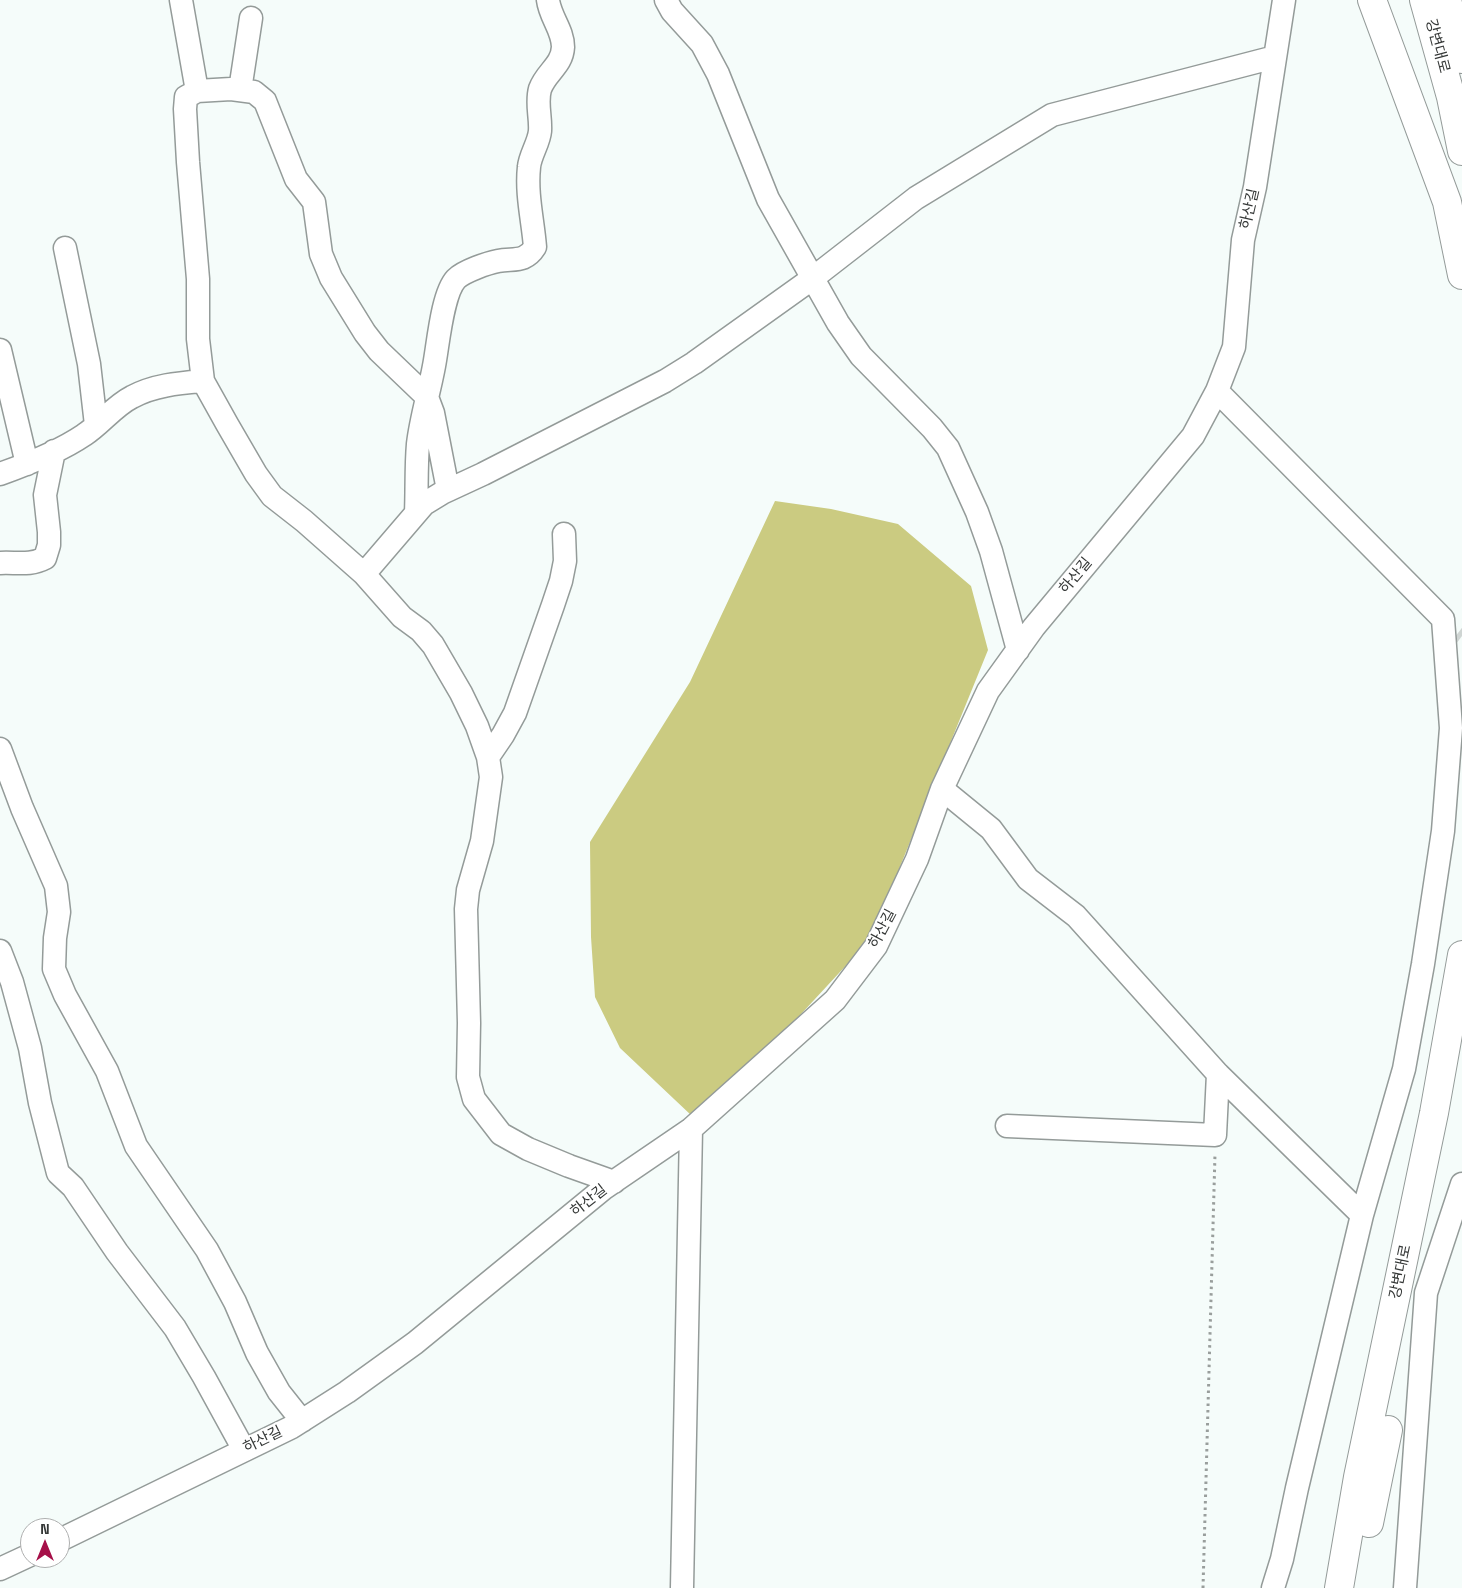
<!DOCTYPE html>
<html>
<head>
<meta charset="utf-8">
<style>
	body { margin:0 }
	#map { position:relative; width:1462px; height:1588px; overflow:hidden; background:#f5fcfa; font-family:"Space Grotesk",sans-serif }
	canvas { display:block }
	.north { position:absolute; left:20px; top:1518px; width:50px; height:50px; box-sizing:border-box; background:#fff; border:1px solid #aeafaf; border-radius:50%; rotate:0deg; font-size:14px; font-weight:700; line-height:20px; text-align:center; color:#353837 }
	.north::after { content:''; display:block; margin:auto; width:18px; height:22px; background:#a61049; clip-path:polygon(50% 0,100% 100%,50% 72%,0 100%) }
</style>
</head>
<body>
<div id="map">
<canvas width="1462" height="1588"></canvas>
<div class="north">N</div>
</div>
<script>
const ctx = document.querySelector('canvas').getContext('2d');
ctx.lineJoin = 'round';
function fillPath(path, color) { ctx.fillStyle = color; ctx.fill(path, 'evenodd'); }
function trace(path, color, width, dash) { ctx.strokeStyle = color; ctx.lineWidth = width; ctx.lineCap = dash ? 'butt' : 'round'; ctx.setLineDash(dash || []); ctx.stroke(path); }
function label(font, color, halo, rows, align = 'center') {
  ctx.font = font + ' "Space Grotesk","Noto Sans KR",sans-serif'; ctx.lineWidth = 4; ctx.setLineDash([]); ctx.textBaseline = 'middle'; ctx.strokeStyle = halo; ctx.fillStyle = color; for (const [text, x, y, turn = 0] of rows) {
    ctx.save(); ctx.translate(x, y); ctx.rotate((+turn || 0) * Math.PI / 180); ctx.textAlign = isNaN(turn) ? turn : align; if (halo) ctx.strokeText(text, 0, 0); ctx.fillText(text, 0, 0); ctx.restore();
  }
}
fillPath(new Path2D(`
	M 775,501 L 831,509 L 898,524 L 971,586 L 988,650 L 897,874 L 865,945 L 789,1027 L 692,1116 L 620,1048 L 595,997 L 591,937 L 590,842 L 690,682 Z`), '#cbcb81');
trace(new Path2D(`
	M 1458,633 L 1462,636`), '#cfd5d3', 22, [22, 11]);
const minor = new Path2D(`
	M 181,0 L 197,91
	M 666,0 L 672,11 L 702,44 L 718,74 L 768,199 L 838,323 L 861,356 L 932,428 L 948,448 L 977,512 L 991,551 L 1018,650
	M 240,90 L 251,18
	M 65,248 L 89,364 L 96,425
	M 0,350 L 27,464
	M 203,381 L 198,339 L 198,279 L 188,162 L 185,109 L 186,97 L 197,91 L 231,89 L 254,92 L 265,101 L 296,179 L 314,202 L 321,254 L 331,278 L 365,333 L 379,351 L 427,397 L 433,413 L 448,490
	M 1217,391 L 1443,619 L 1451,728 L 1443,831 L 1423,964 L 1404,1069 L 1362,1215 L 1297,1488 L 1282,1559 L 1273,1588
	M 0,474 C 28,464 59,452 84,435 C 101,424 114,406 132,397 C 154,385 180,383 203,381 L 227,424 L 256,474 L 272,496 L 304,521 L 364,574 L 402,617 L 421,631 L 433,645 L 461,693 L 477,726 L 488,757 L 491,777 L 482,841 L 468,890 L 466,909 L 469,1023 L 468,1077 L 474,1099 L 501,1134 L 528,1149 L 569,1166 L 614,1182
	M 416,513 C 417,490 416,467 418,444 C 421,418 429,393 434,366 C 438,346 442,294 456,279 C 464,271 488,263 498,261 C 514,258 525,263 535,247 C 533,221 526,194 529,167 C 530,155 539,143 540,131 C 541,117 536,103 540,89 C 546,72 562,66 563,47 C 563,30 550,17 548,0
	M 0,563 C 16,562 30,566 45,558 L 49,545 L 49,532 L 45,495 L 54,451
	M 364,574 L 424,504 L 442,493 L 483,474 L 665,381 L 694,363 L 813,278 L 916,198 L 1052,115 L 1275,57
	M 0,749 L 22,808 L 56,886 L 59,912 L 55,938 L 54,969 L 65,995 L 107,1071 L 136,1146 L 207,1250 L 235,1302 L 257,1353 L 279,1392 L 302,1421
	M 488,757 L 503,735 L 515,713 L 553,605 L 561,581 L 565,561 L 564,534
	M 942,789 L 991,829 L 1028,879 L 1076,916 L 1218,1074 L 1362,1215
	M 0,951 L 12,982 L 30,1048 L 40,1103 L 58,1173 L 73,1187 L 117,1252 L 175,1328 L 204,1377 L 244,1450
	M 1007,1126 L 1215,1135 L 1218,1074
	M 60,1540 L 292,1427 L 347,1392 L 415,1343 L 603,1189 L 691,1129 L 835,1000 L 876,946 L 917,859 L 942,789 L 988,691 L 1034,627 L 1193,436 L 1217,391 L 1234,347 L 1243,240 L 1255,187 L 1284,0
	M 0,1569 L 30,1555
	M 682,1588 L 691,1129
	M 1405,1588 L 1426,1293 L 1462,1184`);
const highway = new Path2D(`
	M 1372,0 L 1447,202 L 1462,275
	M 1424,0 L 1451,97 L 1462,151
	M 1447,0 L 1462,59
	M 1369,1523 L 1388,1430
	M 1339,1588 L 1358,1477 L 1434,1113 L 1462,955`);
trace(minor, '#949b99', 25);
trace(highway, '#949b99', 30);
trace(new Path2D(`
	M 1203,1588 L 1215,1154`), '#999e9c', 3, [2.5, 4]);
trace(minor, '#fff', 22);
trace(highway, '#fff', 28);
label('15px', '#353837', '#fff', [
	["강변대로",1437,46,75],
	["하산길",1250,209,-77],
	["하산길",1076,576,-50],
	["하산길",883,929,-62],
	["하산길",589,1201,-38],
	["강변대로",1401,1272,-78],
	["하산길",263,1440,-26]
]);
</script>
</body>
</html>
